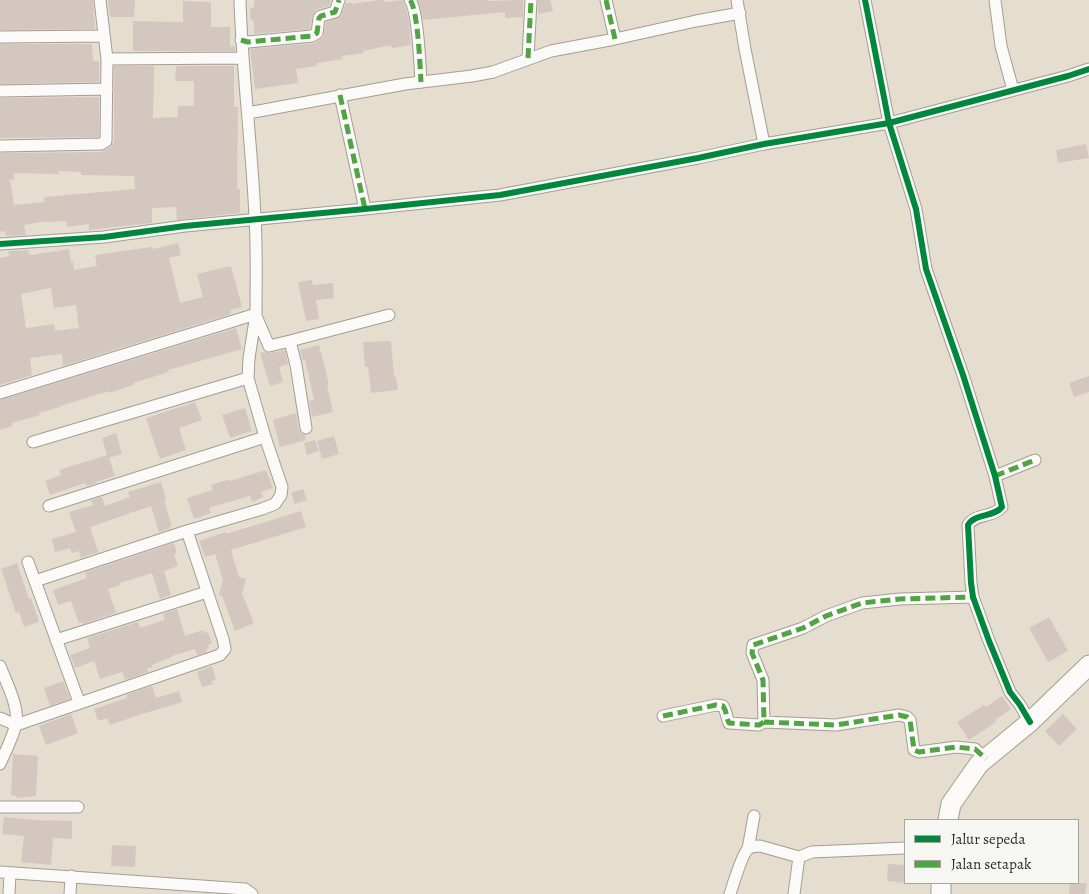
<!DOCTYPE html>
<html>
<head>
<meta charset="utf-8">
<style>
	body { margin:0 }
	#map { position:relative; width:1089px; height:894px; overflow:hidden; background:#e5decf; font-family:Alegreya,serif }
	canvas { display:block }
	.legend { position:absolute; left:904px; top:819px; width:175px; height:65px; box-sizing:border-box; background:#f6f6f2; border:1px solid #a5a5a2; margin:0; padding:6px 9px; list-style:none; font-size:15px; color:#2b2b2b }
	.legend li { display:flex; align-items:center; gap:10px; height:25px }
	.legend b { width:25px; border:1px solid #a5a5a2 }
</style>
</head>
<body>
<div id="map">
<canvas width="1089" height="894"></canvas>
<ul class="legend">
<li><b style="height:6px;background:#00873e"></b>Jalur sepeda</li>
<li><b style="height:6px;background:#51a443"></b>Jalan setapak</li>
</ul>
</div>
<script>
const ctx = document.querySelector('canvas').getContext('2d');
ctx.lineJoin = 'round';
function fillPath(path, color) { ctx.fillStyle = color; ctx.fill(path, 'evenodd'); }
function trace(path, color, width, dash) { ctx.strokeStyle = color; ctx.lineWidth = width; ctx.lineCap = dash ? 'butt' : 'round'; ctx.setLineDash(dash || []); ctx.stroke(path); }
fillPath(new Path2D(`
	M 0,0 L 93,0 L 95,29 L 0,30 Z
	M 108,0 L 135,0 L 134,17 L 110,17 Z
	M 254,0 L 331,0 L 329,6 L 318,9 L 314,13 L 312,17 L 310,29 L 254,34 L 254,20 L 251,21 L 250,8 L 254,7 Z
	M 380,0 L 384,0 L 384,2 L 403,0 L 408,16 L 411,45 L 392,48 L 391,45 L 363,51 L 364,53 L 342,56 L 343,59 L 317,63 L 317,66 L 296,69 L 298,83 L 255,89 L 250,49 L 315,43 L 323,37 L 326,22 L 340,17 L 346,3 L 352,3 L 352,4 Z
	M 418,0 L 488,0 L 488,1 L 523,0 L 523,17 L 505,18 L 505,12 L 423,20 Z
	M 538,0 L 550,0 L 553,11 L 538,14 Z
	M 183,1 L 211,2 L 211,27 L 230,27 L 230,47 L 235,46 L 235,51 L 133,51 L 133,21 L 183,22 Z
	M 0,44 L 92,44 L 93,61 L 99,61 L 99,82 L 0,84 Z
	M 114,66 L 154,66 L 153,118 L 178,117 L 178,106 L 194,106 L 194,81 L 175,81 L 176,66 L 234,66 L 234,107 L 238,107 L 237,189 L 240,189 L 240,213 L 177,220 L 176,207 L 152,208 L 152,223 L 89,230 L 89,224 L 67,227 L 66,221 L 47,222 L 47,221 L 24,225 L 26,235 L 6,236 L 5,231 L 0,232 L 0,153 L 101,152 L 110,147 L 113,144 L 114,141 ZM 59,171 L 81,172 L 81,175 L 134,176 L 135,189 L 44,197 L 45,202 L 14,205 L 10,179 L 14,180 L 14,173 L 59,174 Z
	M 99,97 L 99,137 L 0,138 L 0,98 Z
	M 1086,144 L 1089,158 L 1058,163 L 1056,150 Z
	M 178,243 L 181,255 L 169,258 L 180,303 L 203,297 L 197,274 L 231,266 L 242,307 L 230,310 L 231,314 L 63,366 L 62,354 L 30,358 L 32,375 L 0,385 L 0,258 L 9,256 L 8,251 L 28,250 L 29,254 L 31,255 L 69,249 L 71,262 L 73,262 L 74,270 L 97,266 L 95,255 L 152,247 L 153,249 ZM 51,288 L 54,308 L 76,305 L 79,328 L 55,331 L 54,324 L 26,328 L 21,294 Z
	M 312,280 L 313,285 L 333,283 L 334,298 L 316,300 L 319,319 L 306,321 L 298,282 Z
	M 236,328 L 242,349 L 168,370 L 169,372 L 133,383 L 134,385 L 109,393 L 109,391 L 60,406 L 60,407 L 39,413 L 40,415 L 12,423 L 13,426 L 0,430 L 0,400 Z
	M 391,341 L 394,377 L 396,377 L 398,390 L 371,393 L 368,367 L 365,367 L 363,342 Z
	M 319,345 L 325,368 L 329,385 L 327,386 L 333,412 L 312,417 L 309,401 L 314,400 L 305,360 L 303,361 L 300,350 Z
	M 285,350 L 288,364 L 279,367 L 283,382 L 270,386 L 260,353 L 264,352 L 270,353 Z
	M 1089,376 L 1089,392 L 1074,397 L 1069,383 Z
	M 195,402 L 202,420 L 179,428 L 186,450 L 160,459 L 146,418 Z
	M 245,408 L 252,431 L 230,438 L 222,415 Z
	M 296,413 L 299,430 L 301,433 L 305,435 L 306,440 L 280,447 L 273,420 Z
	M 116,433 L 122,454 L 109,458 L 115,476 L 96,482 L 97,483 L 87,486 L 85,483 L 50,495 L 45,481 L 61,475 L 59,470 L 107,455 L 102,438 Z
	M 334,436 L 339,454 L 322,459 L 317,441 Z
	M 315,440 L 319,451 L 307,455 L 304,443 Z
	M 266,470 L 273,488 L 261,492 L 263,497 L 252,502 L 250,496 L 239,499 L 209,508 L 211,513 L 194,519 L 187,498 L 213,490 L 211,485 L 230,479 L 230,481 Z
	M 161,482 L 166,500 L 164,501 L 172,526 L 169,528 L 169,529 L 159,532 L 151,506 L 90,527 L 98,552 L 81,558 L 79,551 L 72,553 L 70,548 L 55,552 L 52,539 L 76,532 L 69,512 L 93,505 L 91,500 L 102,497 L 105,506 L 130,497 L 128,492 Z
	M 303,489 L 307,500 L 295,504 L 291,493 Z
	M 301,511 L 306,527 L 231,550 L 239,577 L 246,579 L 242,593 L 254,623 L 235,631 L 222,596 L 219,595 L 223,580 L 215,554 L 205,557 L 199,541 L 226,532 L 226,534 Z
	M 174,543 L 177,553 L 174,554 L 178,566 L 164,571 L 171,595 L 160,599 L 152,573 L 120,583 L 121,585 L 108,589 L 116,613 L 82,624 L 82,622 L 79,623 L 71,601 L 58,605 L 53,590 L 87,578 L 85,572 Z
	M 17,563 L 29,599 L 31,598 L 39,622 L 24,627 L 19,612 L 16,613 L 1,569 Z
	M 177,609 L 185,636 L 203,630 L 204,633 L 208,632 L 212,644 L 208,645 L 209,648 L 206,649 L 207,652 L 197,655 L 195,649 L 172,656 L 172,657 L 152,665 L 153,667 L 147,668 L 148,672 L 125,680 L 122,672 L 100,679 L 94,661 L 75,668 L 70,655 L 90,648 L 87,638 L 138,622 L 140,628 L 165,620 L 163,614 Z
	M 1049,617 L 1068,651 L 1048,662 L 1029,628 Z
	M 212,666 L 216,679 L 212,681 L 213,684 L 202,687 L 197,672 Z
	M 63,681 L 70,699 L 50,706 L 44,688 Z
	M 152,686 L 156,698 L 179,691 L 182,702 L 139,715 L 110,725 L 107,718 L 98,721 L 94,709 L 127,698 L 126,695 Z
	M 1002,696 L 1011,709 L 995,720 L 996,722 L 969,740 L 957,722 L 984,705 L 986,707 Z
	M 71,714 L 78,733 L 46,745 L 39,726 Z
	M 1063,714 L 1077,729 L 1059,746 L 1045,731 Z
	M 13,754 L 38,756 L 36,796 L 16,798 L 16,796 L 11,795 Z
	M 4,817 L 45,821 L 45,820 L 72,821 L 72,839 L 53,838 L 51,865 L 21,862 L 24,836 L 2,834 Z
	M 112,845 L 136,846 L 135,867 L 111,866 Z
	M 888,864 L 905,865 L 905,883 L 887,881 Z
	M 1070,883 L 1087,883 L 1085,894 L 1069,894 Z`), '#d4c7c0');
const street = new Path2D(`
	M 410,0 C 418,10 420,66 421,82
	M 606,0 L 615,39
	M 737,0 L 745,49 L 764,144
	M 865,0 L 889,123 L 916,209 L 926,269 L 963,375 L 995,476 L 1002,507 C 993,518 975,513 968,525 L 971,583 L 973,597 L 989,641 L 1010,692 L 1020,705 L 1030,722
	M 995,0 L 1001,46 L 1013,90
	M 0,37 L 104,36
	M 241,40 L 248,42 L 312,36 L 317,33 L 319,18 L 321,16 L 335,12 L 339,0
	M 528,58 L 531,0
	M 107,59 L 242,58
	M 0,91 L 107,89
	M 340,95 L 365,209
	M 248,113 L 405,84 L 472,76 L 493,72 L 551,51 L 615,39 L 696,21 L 740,13
	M 0,146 L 101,144 L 106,141 L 107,59 L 100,0
	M 0,244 L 104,237 L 185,226 L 365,209 L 500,195 L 698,158 L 764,144 L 889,123 L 1068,76 L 1089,69
	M 256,316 L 269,346 L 290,341 L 296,365 L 306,428
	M 290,341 L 389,315
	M 0,393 L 256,314 C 256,282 257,250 255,218 C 252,145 242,73 240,0
	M 33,442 L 248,378
	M 995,476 L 1035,460
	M 49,506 L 265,437
	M 28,562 L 79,702
	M 35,581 L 187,531 L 262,509 L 275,504 L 281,495 L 282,487 L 265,437 L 248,378 L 249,358 L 256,314
	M 56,640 L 207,592
	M 0,666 C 6,682 19,706 16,723 C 14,735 5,752 0,764
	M 663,716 L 716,705 L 723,706 C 727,712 726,717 729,723 L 759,725 L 764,722 L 763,680 L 752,653 L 753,645 L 803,628 L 826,616 L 862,603 L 900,599 L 973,597
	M 0,718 L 16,725 L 220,655 L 225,649 L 223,639 L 187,531
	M 764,722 L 836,725 L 899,715 L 907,717 L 910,720 L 914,750 L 919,752 L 956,747 L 975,749 L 986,759
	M 0,807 L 78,807
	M 748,849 L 754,816
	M 0,872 L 245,889 L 252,894
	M 9,894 L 10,873
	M 70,894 L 71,876
	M 730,894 C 733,885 742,854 748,849 C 752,846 756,846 760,846 L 799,857 L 812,852 L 905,848
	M 794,894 L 799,857`);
const primary = new Path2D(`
	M 948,820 L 951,804 L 979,764 L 1030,722 L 1089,665
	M 941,894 L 941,883`);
trace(street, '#a19e95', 13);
trace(primary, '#a19e95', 21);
trace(street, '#fbfaf8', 11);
trace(primary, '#fbfaf8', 19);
trace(new Path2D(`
	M 410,0 C 418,10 420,66 421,82
	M 606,0 L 615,39
	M 241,40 L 248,42 L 312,36 L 317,33 L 319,18 L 321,16 L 335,12 L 339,0
	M 528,58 L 531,0
	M 340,95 L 365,209
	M 995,476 L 1035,460
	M 663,716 L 716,705 L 723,706 C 727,712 726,717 729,723 L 759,725 L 764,722 L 763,680 L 752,653 L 753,645 L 803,628 L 826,616 L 862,603 L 900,599 L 973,597
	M 764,722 L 836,725 L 899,715 L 907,717 L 910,720 L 914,750 L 919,752 L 956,747 L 975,749 L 986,759`), '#51a443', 5, [10, 5]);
trace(new Path2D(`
	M 865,0 L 889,123 L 916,209 L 926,269 L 963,375 L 995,476 L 1002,507 C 993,518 975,513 968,525 L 971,583 L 973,597 L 989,641 L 1010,692 L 1020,705 L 1030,722
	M 0,244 L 104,237 L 185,226 L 365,209 L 500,195 L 698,158 L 764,144 L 889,123 L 1068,76 L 1089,69`), '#00873e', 6);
</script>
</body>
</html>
